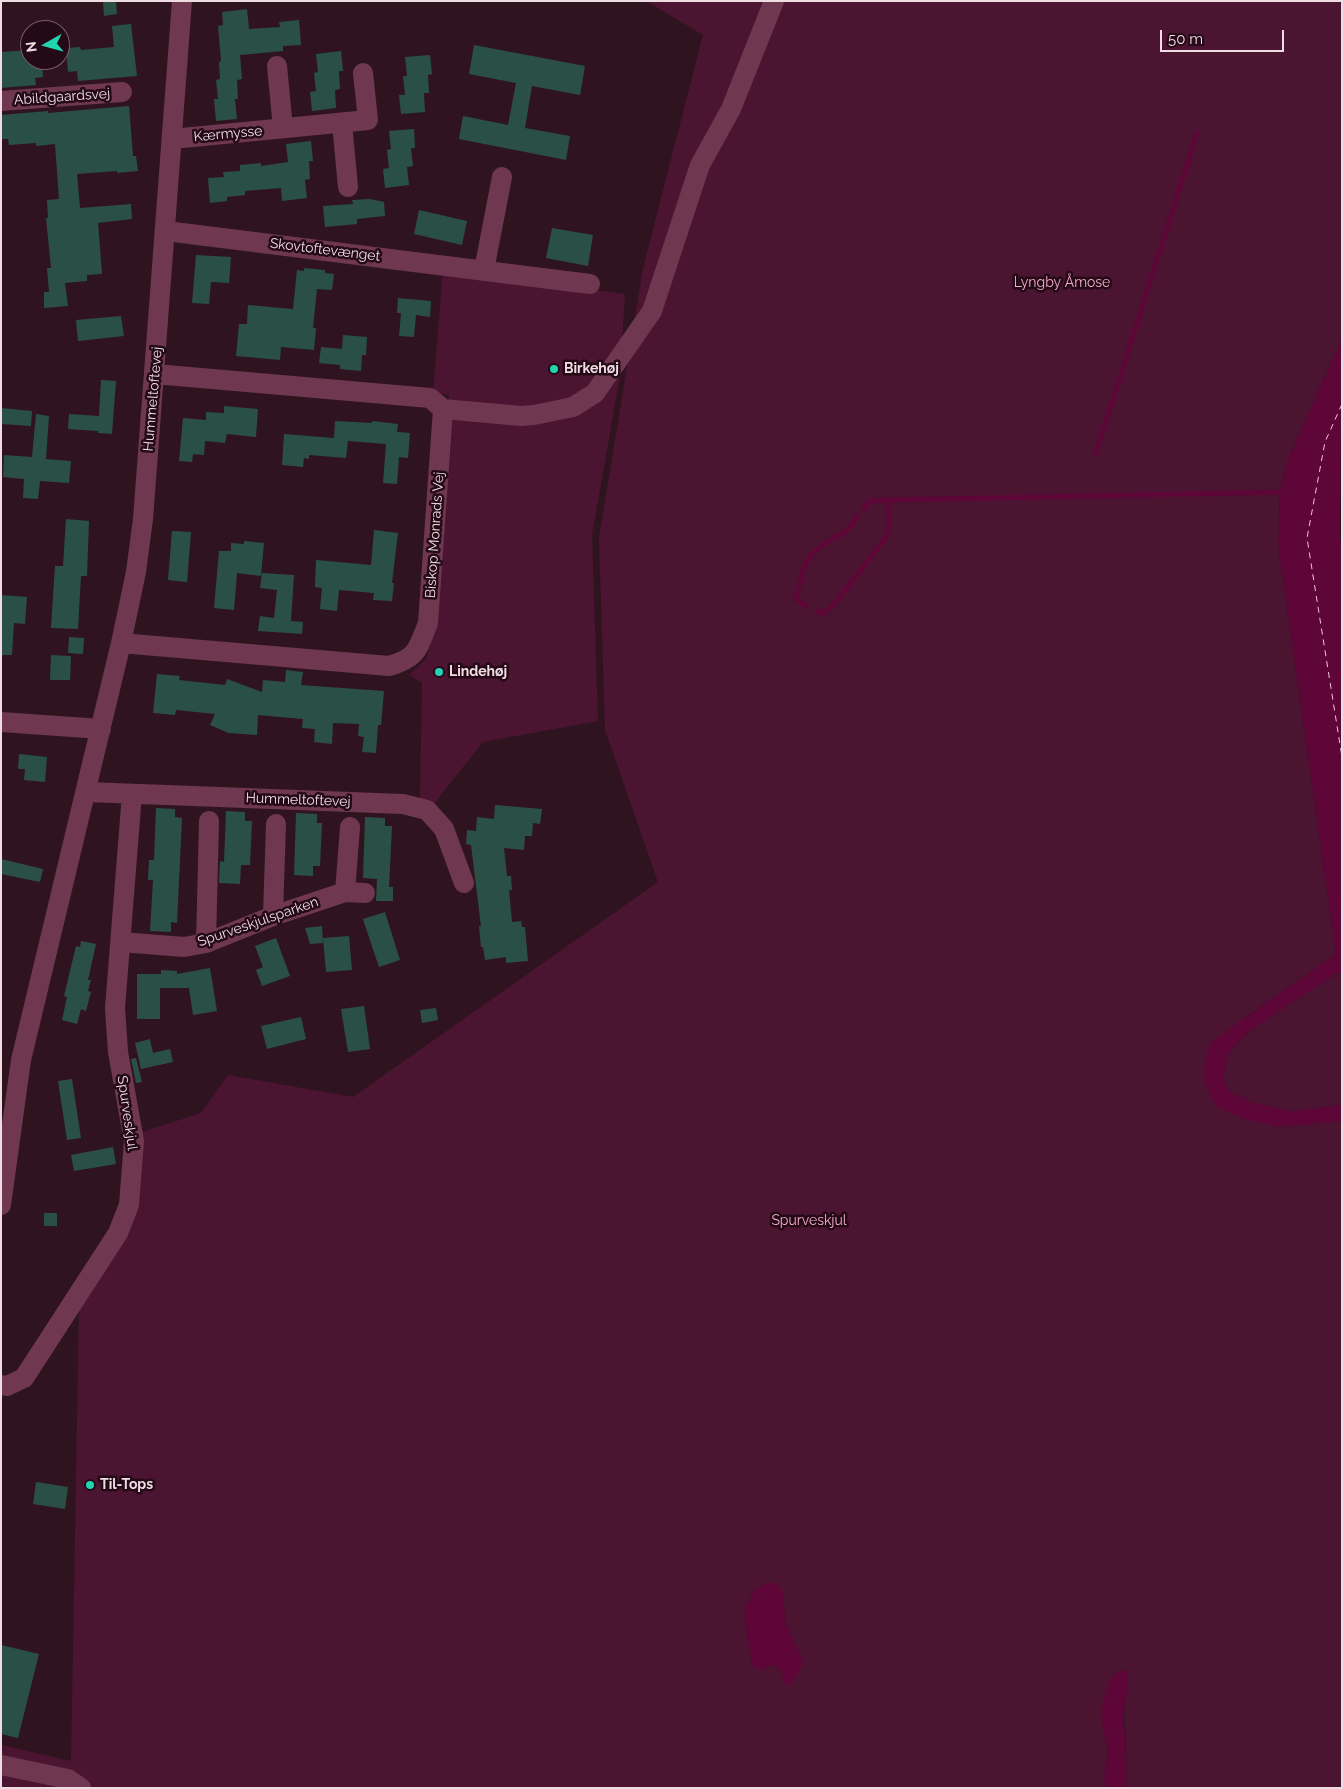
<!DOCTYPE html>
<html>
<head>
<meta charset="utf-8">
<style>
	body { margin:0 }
	#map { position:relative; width:1343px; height:1789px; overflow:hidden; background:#2f1420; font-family:Raleway,sans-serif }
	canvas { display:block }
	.frame { position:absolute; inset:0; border:2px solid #f0dce3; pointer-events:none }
	.north { position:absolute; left:20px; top:20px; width:50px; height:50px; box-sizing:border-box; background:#240a17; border:1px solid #765e69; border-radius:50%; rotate:263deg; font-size:14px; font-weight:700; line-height:20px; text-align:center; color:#f0dce3 }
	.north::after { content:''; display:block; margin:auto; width:18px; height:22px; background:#21d5b0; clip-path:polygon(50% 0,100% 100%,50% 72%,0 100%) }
	.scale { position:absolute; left:1160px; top:30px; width:124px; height:22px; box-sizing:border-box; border:2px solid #f0dce3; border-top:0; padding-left:6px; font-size:15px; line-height:18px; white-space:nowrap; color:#f0dce3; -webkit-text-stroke:4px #240a17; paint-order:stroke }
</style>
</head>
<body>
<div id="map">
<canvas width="1343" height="1789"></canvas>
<div class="frame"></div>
<div class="north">N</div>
<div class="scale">50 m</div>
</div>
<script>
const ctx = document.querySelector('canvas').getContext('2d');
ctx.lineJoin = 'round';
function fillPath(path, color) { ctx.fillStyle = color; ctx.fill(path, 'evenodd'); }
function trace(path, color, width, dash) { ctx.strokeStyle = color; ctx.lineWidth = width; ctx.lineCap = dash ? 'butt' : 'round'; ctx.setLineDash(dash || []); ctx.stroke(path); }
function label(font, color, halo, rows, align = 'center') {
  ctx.font = font + ' Raleway,sans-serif'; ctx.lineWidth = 5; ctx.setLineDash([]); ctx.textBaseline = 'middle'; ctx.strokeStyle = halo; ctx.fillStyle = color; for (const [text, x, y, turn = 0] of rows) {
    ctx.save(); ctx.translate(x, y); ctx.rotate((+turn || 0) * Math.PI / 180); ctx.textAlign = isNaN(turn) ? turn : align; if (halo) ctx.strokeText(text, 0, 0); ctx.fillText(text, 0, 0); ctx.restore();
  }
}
fillPath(new Path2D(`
	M 646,1 L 1342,1 L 1342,338 L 1288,460 L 1280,493 L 1278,544 L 1336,954 L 1246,1017 L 1204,1081 L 1280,1127 L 1342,1121 L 1342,1788 L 1126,1788 C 1129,1757 1123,1726 1125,1694 L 1102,1705 L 1102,1724 L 1108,1749 L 1104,1782 L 1107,1788 L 1,1788 L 1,1745 L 71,1761 L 79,1308 L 127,1229 L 139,1133 L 201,1113 L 228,1075 L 353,1097 L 658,882 L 605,730 L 599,538 L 643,268 L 703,35 ZM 754,1591 L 783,1593 L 786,1624 L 803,1660 L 780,1669 L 773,1665 L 752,1666 L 744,1610 Z
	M 443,269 L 625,294 L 620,376 L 592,535 L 598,721 L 483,742 L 433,805 L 420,798 L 422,683 L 409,675 L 426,659 L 435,629 L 449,395 L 433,393 Z
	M 1340,972 L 1342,980 L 1342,1105 L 1289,1111 L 1251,1102 L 1229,1091 L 1223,1079 L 1229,1052 L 1249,1031 L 1323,982 Z`), '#4b1430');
fillPath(new Path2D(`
	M 1342,338 L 1340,536 L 1342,549 L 1342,980 L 1340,973 L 1337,973 L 1249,1031 L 1229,1052 L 1223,1079 L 1229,1091 L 1251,1102 L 1289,1111 L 1342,1105 L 1342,1121 L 1280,1127 L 1240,1118 L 1216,1106 L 1204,1081 L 1205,1059 L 1212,1041 L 1336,954 L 1278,544 L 1280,493 L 1288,460 Z
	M 765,1583 L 777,1583 L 783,1593 L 786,1624 L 803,1660 L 803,1664 L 791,1685 L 784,1683 L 780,1669 L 773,1665 L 761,1670 L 752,1666 L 744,1610 L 754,1591 Z
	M 1127,1670 C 1131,1683 1124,1699 1124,1713 C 1124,1737 1128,1763 1126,1788 L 1107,1788 L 1104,1782 L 1108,1749 L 1102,1724 L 1102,1705 L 1110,1679 L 1118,1672 Z`), '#5e0638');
trace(new Path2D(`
	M 1096,453 L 1197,133
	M 864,509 L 869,501 L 887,500 L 1286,492
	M 806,606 L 795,598 C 800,587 801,576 805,565 C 810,551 834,537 847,531 C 850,525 855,523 857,516
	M 817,611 L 824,613 L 835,603 L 885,539 L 890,521 L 887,500`), '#5e0638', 5);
trace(new Path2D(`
	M 1342,404 L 1325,442 L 1307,538 L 1342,757`), '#f5c3d6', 1, [6, 5]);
fillPath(new Path2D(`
	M 103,1 L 116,1 L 117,14 L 104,16 Z
	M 247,9 L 249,29 L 280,27 L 279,22 L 299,20 L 301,45 L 283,46 L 283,51 L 240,55 L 242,79 L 237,80 L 238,99 L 235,99 L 237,119 L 216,121 L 214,99 L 218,99 L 216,80 L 220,79 L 219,62 L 221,61 L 218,26 L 223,25 L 222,12 Z
	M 131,24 L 137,76 L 78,81 L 77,71 L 68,72 L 66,48 L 80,47 L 81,50 L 114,47 L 112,26 Z
	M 474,45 L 585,66 L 580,95 L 532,86 L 525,128 L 570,136 L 566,160 L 459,139 L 463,116 L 508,125 L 516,83 L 469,74 Z
	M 30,50 L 30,60 L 42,60 L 43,77 L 35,78 L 36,85 L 1,88 L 1,52 Z
	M 341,51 L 343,71 L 339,71 L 340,89 L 335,90 L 336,108 L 312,111 L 310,92 L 316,91 L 314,73 L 318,72 L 316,54 Z
	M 430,55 L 432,74 L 428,75 L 429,93 L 424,93 L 425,112 L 401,114 L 399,95 L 405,95 L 403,76 L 407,76 L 405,57 Z
	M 129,106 L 133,156 L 136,156 L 138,171 L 117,173 L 117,171 L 77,174 L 80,208 L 131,204 L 132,219 L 98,223 L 102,274 L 87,275 L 87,281 L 65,283 L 68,306 L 44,308 L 44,292 L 49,292 L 47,268 L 51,268 L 46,218 L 48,218 L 47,200 L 59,199 L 55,144 L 36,146 L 36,143 L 9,145 L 8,139 L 1,139 L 1,115 L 48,111 L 48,113 Z
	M 414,129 L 415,148 L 411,148 L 413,166 L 407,167 L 409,185 L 385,188 L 383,169 L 389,168 L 387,150 L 391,149 L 389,131 Z
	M 311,141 L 313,161 L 309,161 L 310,179 L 305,180 L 307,198 L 282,201 L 281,188 L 245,191 L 245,195 L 227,197 L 227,201 L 210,203 L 208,178 L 224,177 L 223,172 L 240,171 L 240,165 L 261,163 L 261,166 L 288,162 L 286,144 Z
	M 370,199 L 384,202 L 385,216 L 357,219 L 357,224 L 325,227 L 323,206 L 353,204 L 352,200 Z
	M 419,210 L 467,221 L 462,245 L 414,234 Z
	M 552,228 L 593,235 L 588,266 L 546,258 Z
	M 196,255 L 231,257 L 229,283 L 211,282 L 209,304 L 192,303 Z
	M 304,268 L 325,270 L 325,273 L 334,274 L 332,290 L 317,289 L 313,328 L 316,328 L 314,350 L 281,347 L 280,360 L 236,356 L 239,324 L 247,324 L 248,305 L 293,309 L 297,270 L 304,271 Z
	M 398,298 L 431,301 L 430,317 L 416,315 L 414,337 L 399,336 L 401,313 L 397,313 Z
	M 121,316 L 124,336 L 78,341 L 76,320 Z
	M 343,335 L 367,337 L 366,355 L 362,355 L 361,371 L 340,369 L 340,365 L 319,363 L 321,347 L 342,349 Z
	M 101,380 L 116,381 L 112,434 L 98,433 L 98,431 L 68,429 L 69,414 L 99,416 Z
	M 224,406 L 258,409 L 256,437 L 227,434 L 225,443 L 205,441 L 204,455 L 193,454 L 192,462 L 179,461 L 183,418 L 206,420 L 206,412 L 224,413 Z
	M 1,408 L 32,411 L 31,426 L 1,424 Z
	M 36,414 L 49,416 L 46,459 L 71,461 L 69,483 L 40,481 L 38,499 L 23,498 L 24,479 L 3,477 L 4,455 L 32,457 Z
	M 335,421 L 372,423 L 372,421 L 398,424 L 397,432 L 410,433 L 408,458 L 399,457 L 397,484 L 383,483 L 386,444 L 348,441 L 346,458 L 309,455 L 309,459 L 304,458 L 303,467 L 282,465 L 284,434 L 334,438 Z
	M 66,519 L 89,521 L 87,576 L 81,576 L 78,629 L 51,628 L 55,566 L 63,566 Z
	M 374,530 L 398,533 L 392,583 L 394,583 L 392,601 L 373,600 L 374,593 L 339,590 L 337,611 L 320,609 L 322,588 L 315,587 L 316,560 L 371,565 Z
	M 172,531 L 191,532 L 187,582 L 168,580 Z
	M 244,541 L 264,543 L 261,576 L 237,573 L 234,610 L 214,608 L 219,551 L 231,551 L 231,543 L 244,544 Z
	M 262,573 L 294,575 L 291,621 L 303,622 L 302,634 L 258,631 L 260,616 L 274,618 L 277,590 L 260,588 Z
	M 1,595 L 27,597 L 25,624 L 14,623 L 12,655 L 1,655 Z
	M 69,637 L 84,638 L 83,654 L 68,653 Z
	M 51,655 L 71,656 L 70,680 L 50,680 Z
	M 286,670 L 303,672 L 301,685 L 384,691 L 381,725 L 378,725 L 376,753 L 362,752 L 364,737 L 358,736 L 359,724 L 333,723 L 332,744 L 314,742 L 315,729 L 302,728 L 303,719 L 258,715 L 257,735 L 229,733 L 210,725 L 215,714 L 176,710 L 175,715 L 153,713 L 157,674 L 180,676 L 179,680 L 225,685 L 227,679 L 262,692 L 263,680 L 285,682 Z
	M 19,754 L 47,757 L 45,782 L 24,780 L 25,769 L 18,769 Z
	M 495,805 L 542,809 L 540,824 L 533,823 L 532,836 L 525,836 L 524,850 L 504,848 L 507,876 L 511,876 L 512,890 L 509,890 L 512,922 L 521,921 L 522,927 L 525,927 L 528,961 L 506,963 L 506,957 L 485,960 L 483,947 L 481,947 L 479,926 L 481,926 L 471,845 L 466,844 L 467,830 L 476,831 L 477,817 L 494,819 Z
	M 156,808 L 175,809 L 175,817 L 182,818 L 177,923 L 171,922 L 171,932 L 150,931 L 153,880 L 148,880 L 149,860 L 154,860 Z
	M 226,811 L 245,812 L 245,821 L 252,821 L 250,865 L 241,865 L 240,884 L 219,883 L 220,861 L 224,862 Z
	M 296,813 L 317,814 L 317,823 L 322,823 L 320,866 L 313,866 L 313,876 L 294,875 Z
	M 365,817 L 385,818 L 385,826 L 392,826 L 389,887 L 393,887 L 393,901 L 376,901 L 377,879 L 363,878 Z
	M 1,859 L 43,869 L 40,882 L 1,874 Z
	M 385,912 L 400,960 L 379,967 L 363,919 Z
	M 322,926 L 323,943 L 310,944 L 305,928 Z
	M 349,936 L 352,970 L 326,972 L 323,938 Z
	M 276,938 L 290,976 L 262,986 L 256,970 L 263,967 L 255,946 Z
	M 81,941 L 96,944 L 88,980 L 91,980 L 88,991 L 91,992 L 86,1011 L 81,1009 L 77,1024 L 62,1020 L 67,997 L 64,996 L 76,946 L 80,947 Z
	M 210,968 L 217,1011 L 193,1015 L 189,988 L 160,988 L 160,1019 L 137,1019 L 137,974 L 161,974 L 161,970 L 177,971 L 177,974 Z
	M 364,1006 L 370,1049 L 348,1052 L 341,1009 Z
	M 436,1008 L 438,1020 L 422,1023 L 420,1010 Z
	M 301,1017 L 306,1039 L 267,1049 L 261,1026 Z
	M 150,1039 L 153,1053 L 170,1049 L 173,1062 L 141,1069 L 135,1043 Z
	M 136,1058 L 142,1082 L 136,1083 L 131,1059 Z
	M 72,1079 L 81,1138 L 67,1140 L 58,1081 Z
	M 113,1147 L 116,1164 L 74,1171 L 71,1155 Z
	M 44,1213 L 57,1213 L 57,1226 L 44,1226 Z
	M 36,1482 L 68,1487 L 65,1509 L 33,1504 Z
	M 1,1645 L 39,1654 L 18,1738 L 1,1734 Z`), '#2a5045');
trace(new Path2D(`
	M 277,66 L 283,128
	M 1,101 L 122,92
	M 342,123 L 348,187
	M 172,139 L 368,120 L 363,73
	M 166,231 L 590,284
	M 484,270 L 502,177
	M 443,409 L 521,416 L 534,415 L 573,407 L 595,393 L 652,311 L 700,165 L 731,109 L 774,1
	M 121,643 L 389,666 C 418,658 418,648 428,623 L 443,409 L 430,398 L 155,374
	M 1,722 L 101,729
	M 87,792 L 403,804 L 427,810 L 444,829 L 464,883
	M 345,892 L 350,827
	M 273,916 L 276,824
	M 121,942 L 184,947 L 206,943 L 273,916 L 345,892 L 365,893
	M 206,943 L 209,821
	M 1,1205 L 21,1060 L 121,643 L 136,572 L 143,519 L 182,1
	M 1,1385 L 7,1386 L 24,1378 L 118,1233 L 129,1205 L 134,1141 L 118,1052 L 115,1008 L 132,794
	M 1,1765 L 68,1779 L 81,1788`), '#6f3850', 20);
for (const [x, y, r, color] of [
	[554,369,5,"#21d5b0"],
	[439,672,5,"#21d5b0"],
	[90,1485,5,"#21d5b0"]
]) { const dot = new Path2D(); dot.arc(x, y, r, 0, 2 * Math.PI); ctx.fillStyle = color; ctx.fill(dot); trace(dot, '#240a17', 2); }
label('14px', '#f0dce3', '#240a17', [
	["Abildgaardsvej",62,97,-4],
	["Kærmysse",228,134,-5],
	["Skovtoftevænget",325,250,7],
	["Hummeltoftevej",153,399,-85],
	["Biskop Monrads Vej",435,535,-86],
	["Hummeltoftevej",298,800,2],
	["Spurveskjulsparken",258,922,-19],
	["Spurveskjul",127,1113,82]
]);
label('14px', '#f5abca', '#240a17', [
	["Lyngby Åmose",1062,283],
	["Spurveskjul",809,1221]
]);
label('bold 14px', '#f0dce3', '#240a17', [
	["Birkehøj",564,369],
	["Lindehøj",449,672],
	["Til-Tops",100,1485]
], 'left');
</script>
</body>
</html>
